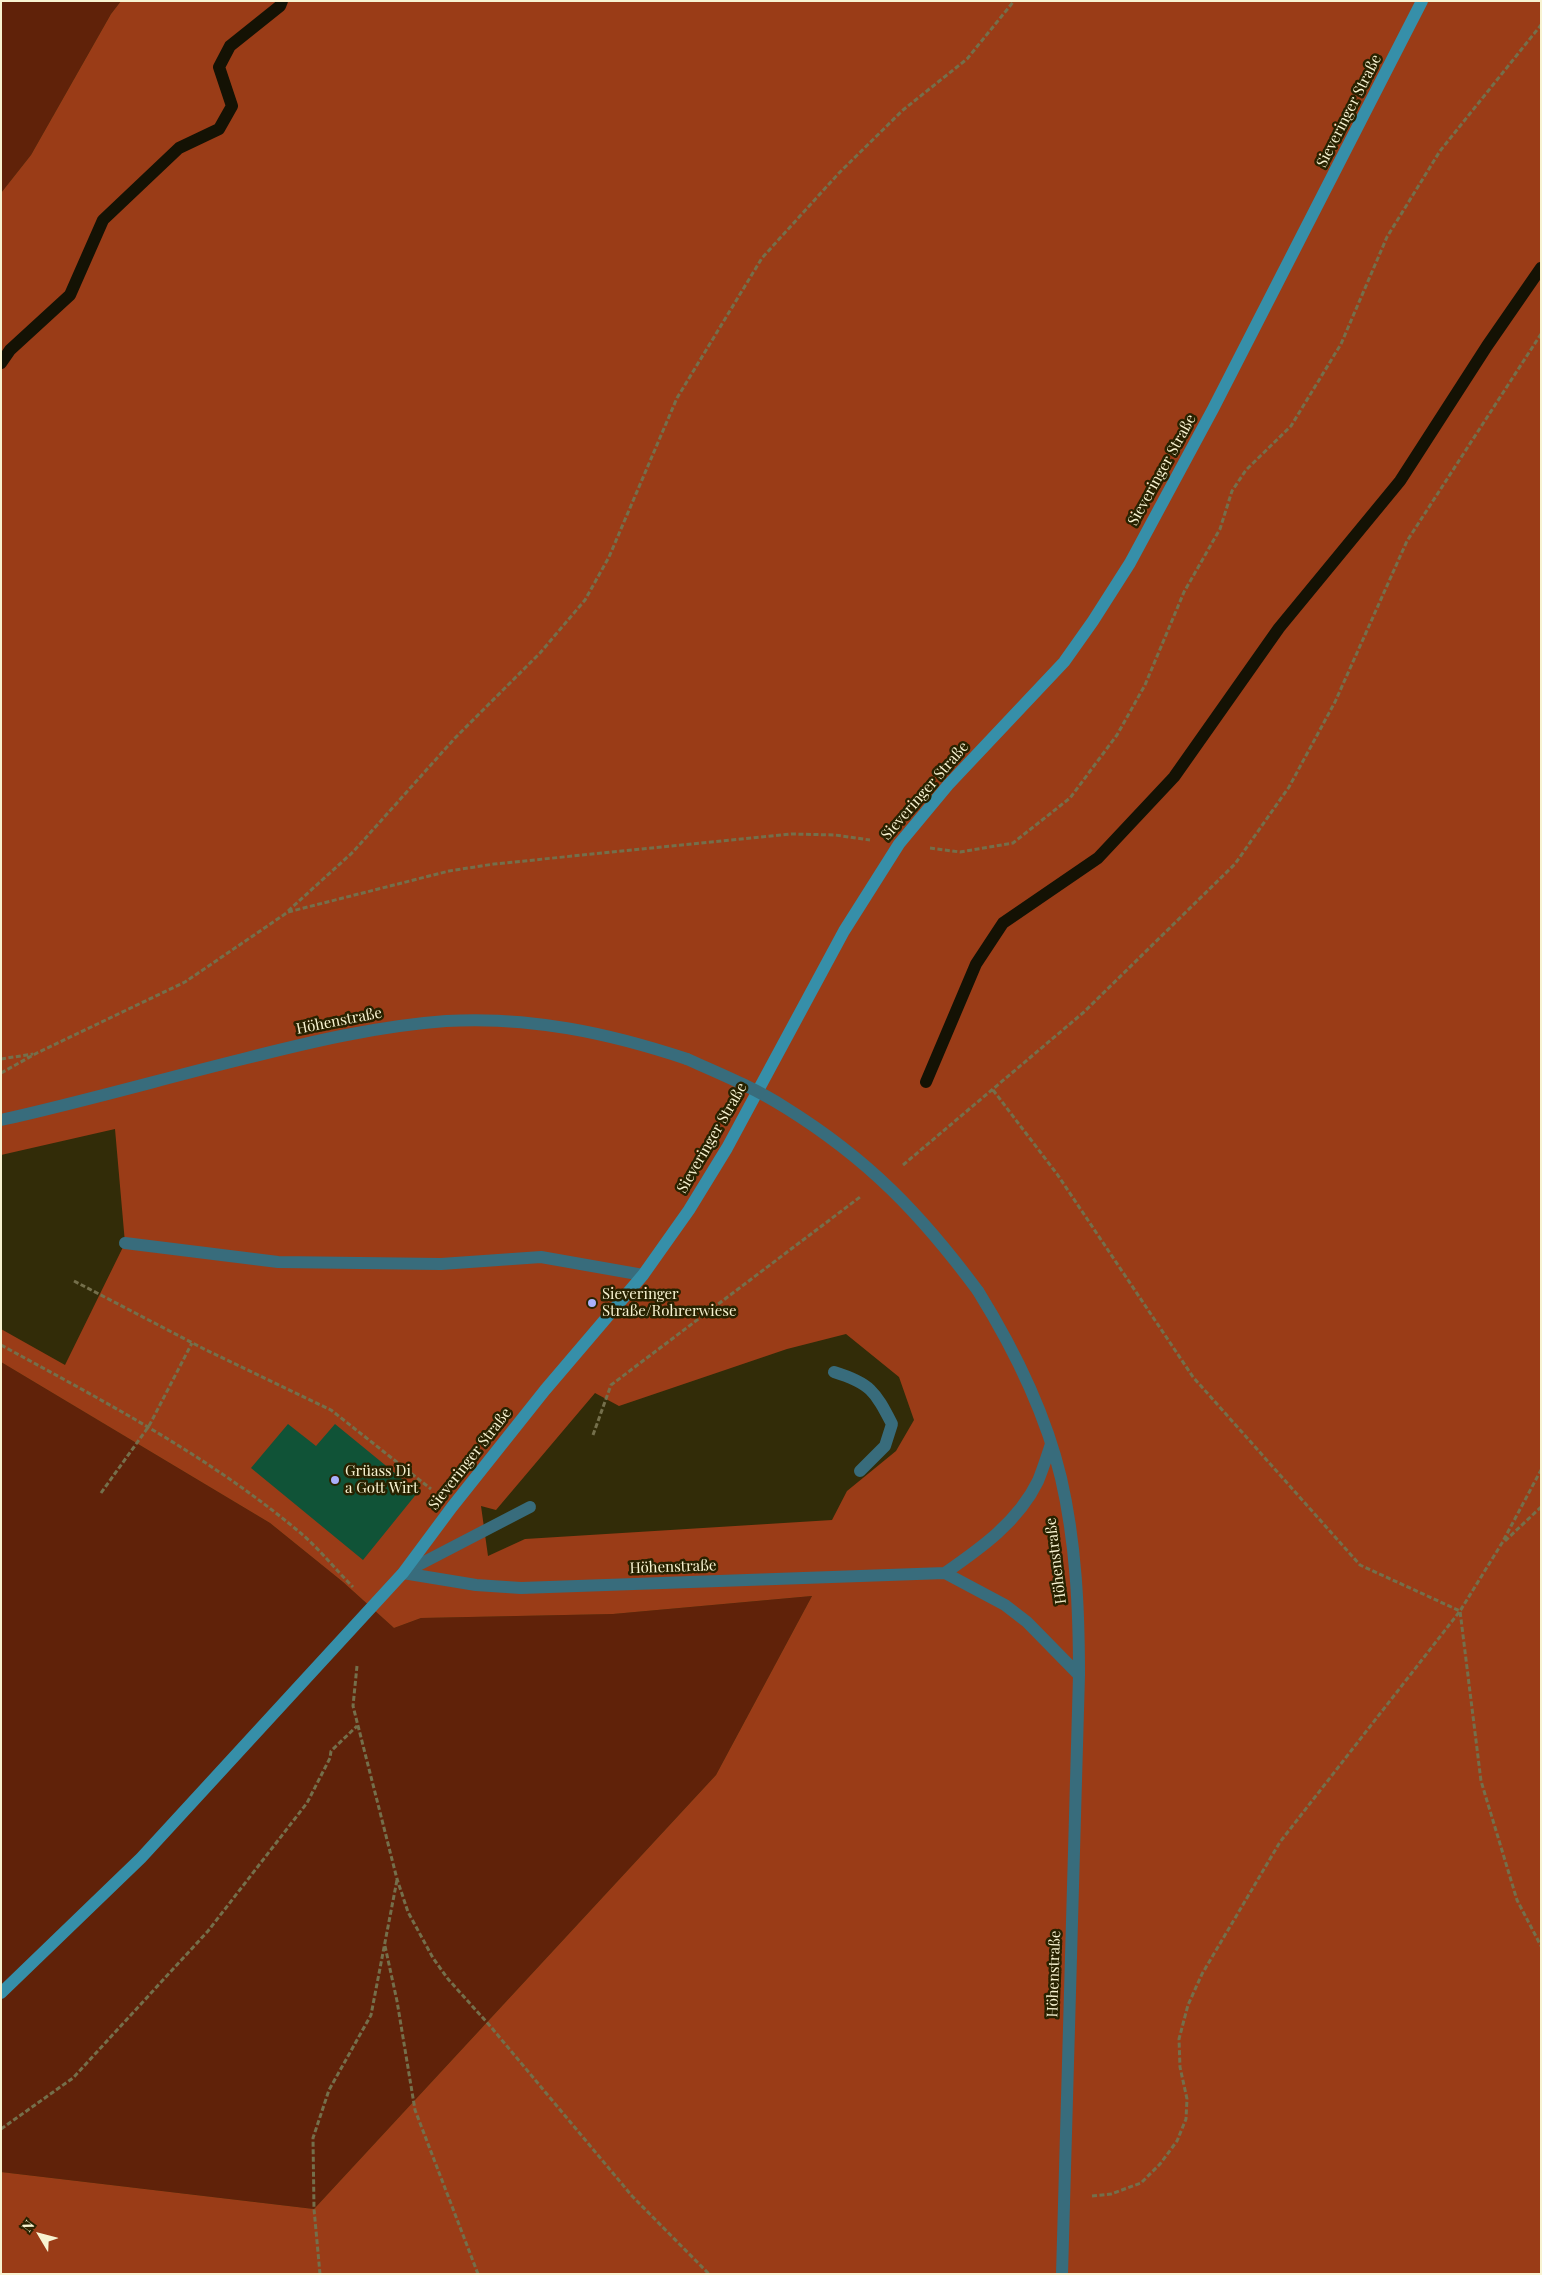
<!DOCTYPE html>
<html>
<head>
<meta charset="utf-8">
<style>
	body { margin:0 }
	#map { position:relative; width:1542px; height:2275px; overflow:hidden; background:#322c08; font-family:"Playfair Display",serif }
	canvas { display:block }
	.frame { position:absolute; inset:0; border:2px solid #f8f3d1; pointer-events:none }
	.north { position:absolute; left:15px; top:2210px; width:50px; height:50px; -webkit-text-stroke:4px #282200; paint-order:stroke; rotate:307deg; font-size:14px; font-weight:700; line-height:20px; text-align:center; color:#f8f3d1 }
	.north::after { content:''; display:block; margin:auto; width:18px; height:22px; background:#f8f3d1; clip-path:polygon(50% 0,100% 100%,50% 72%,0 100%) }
</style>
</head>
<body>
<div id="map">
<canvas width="1542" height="2275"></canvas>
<div class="frame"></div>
<div class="north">N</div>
</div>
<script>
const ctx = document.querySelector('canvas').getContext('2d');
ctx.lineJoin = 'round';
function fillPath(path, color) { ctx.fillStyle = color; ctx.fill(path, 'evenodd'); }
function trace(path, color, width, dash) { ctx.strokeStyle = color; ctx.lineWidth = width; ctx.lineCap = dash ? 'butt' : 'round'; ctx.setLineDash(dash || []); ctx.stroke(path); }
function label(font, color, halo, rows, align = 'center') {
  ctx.font = font + ' "Playfair Display",serif'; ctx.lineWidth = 5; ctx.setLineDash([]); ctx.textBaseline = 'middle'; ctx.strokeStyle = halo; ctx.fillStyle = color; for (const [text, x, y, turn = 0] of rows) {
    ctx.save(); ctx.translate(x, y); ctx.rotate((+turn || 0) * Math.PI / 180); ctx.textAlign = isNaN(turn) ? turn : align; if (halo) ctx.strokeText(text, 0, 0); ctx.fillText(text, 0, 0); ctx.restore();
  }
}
fillPath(new Path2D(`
	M 1,1 L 121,1 L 111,14 L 31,155 L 1,193 Z
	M 1,1362 L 270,1523 L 343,1582 L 394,1628 L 421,1618 L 613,1614 L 812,1596 L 716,1775 L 314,2209 L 1,2172 Z`), '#602209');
fillPath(new Path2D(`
	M 121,1 L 1541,1 L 1541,2274 L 1,2274 L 1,2172 L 314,2209 L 716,1775 L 812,1596 L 613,1614 L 421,1618 L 394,1628 L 343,1582 L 270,1523 L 1,1362 L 1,1329 L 65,1365 L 125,1243 L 115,1129 L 1,1155 L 1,193 L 31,155 L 111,14 ZM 846,1334 L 899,1377 L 914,1420 L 896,1451 L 847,1491 L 832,1520 L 525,1539 L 488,1556 L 481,1506 L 496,1510 L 595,1393 L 619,1406 L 787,1349 Z`), '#9a3c17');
trace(new Path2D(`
	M 1,363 L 10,350 L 70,295 L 103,220 L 179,148 L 219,129 L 232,106 L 219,67 L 230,46 L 280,6 L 282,1
	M 926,1082 L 976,964 L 1003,923 L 1098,858 L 1174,777 L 1279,628 L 1400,481 L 1487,346 L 1541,268`), '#141204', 12);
fillPath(new Path2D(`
	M 288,1424 L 316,1446 L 335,1424 L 418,1492 L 363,1560 L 251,1468 Z`), '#105337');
trace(new Path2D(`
	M 930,848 L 960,852 L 1013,843 L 1070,798 L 1117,735 L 1145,685 L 1184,592 L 1220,529 L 1232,491 L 1246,470 L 1291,426 L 1341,344 L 1387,237 L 1440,151 L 1541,25
	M 288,911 L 353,852 L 455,738 L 540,653 L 585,600 L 609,557 L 677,398 L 762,258 L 839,173 L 903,110 L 967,59 L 1014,1
	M 1,1059 L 33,1054
	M 1,1073 L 37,1053 L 185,982 L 288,912 L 449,871 L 494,864 L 791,834 L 835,835 L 870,840
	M 993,1090 L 1057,1174 L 1193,1377 L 1360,1565 L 1460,1611 L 1481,1781 L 1517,1900 L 1541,1946
	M 903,1165 L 1084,1012 L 1235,864 L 1289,787 L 1335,702 L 1407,541 L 1541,334
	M 74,1281 L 206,1350 L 331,1410 L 431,1489
	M 1,1345 C 103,1401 207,1455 297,1530 C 317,1546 334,1568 353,1587
	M 593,1435 L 611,1385 L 860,1197
	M 101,1493 L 149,1426 L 192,1343
	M 1505,1541 L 1541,1507
	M 357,1666 L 353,1706 L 397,1879 L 408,1912 L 433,1958 L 448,1979 L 491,2027 L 632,2196 L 709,2274
	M 385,1946 L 397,2001 L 415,2110 L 478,2274
	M 1,2129 L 73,2078 L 208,1931 L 307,1803 L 330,1758 L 331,1751 L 357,1726
	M 1092,2196 L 1111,2194 L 1141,2183 L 1160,2164 L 1177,2141 L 1186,2119 L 1187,2099 L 1180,2067 L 1179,2039 L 1188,2005 L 1202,1974 L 1280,1842 L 1460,1611 L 1502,1543 L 1541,1470
	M 320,2274 L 314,2209 L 313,2138 L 329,2090 L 371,2015 L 397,1880`), '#746f4b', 3, [5, 2.5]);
trace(new Path2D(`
	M 125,1243 L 278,1262 L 441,1264 L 541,1257 L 643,1275
	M 834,1372 C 870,1383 875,1391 892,1424 L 885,1446 L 860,1471
	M 403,1573 L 530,1507`), '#386c7c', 12);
trace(new Path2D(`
	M 1,1120 C 82,1102 162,1079 243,1059 C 310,1042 377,1026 446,1021 C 529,1016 609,1033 687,1059
	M 978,1291 C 1014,1349 1045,1411 1061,1478 C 1076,1543 1079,1609 1079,1675 L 1062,2274
	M 403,1573 L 476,1585 L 521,1588 L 945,1573 L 1005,1605 L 1027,1622 L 1079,1675
	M 945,1573 C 981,1548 1018,1522 1038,1481 C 1043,1469 1047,1456 1051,1444`), '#386c7c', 12);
trace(new Path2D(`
	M 1,1993 L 141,1858 L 403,1573 L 452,1507 L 545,1390 L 643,1275 L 689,1210 L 727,1148 L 844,931 L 899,844 L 948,785 L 1064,662 L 1093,621 L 1130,563 L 1213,409 L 1422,1`), '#368fa9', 12);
trace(new Path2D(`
	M 687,1059 C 721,1074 755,1088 786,1108 C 868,1159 921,1214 978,1291`), '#386c7c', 12);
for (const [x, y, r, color] of [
	[592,1303,5,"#aab0fb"],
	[335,1480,5,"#aab0fb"]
]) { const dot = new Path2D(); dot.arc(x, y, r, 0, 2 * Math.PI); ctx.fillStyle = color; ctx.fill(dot); trace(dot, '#282200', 2); }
label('15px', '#f8f3d1', '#282200', [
	["Sieveringer Straße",1349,111,-63],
	["Sieveringer Straße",1162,470,-61],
	["Sieveringer Straße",925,791,-49],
	["Höhenstraße",339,1021,-11],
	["Sieveringer Straße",712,1138,-60],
	["Sieveringer Straße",470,1459,-52],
	["Höhenstraße",1056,1561,-97],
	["Höhenstraße",673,1567,-2],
	["Höhenstraße",1054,1974,-88]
]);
label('15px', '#f8f3d1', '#282200', [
	["Sieveringer",602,1294],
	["Straße/Rohrerwiese",602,1311],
	["Grüass Di",345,1471],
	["a Gott Wirt",345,1488]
], 'left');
</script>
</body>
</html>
